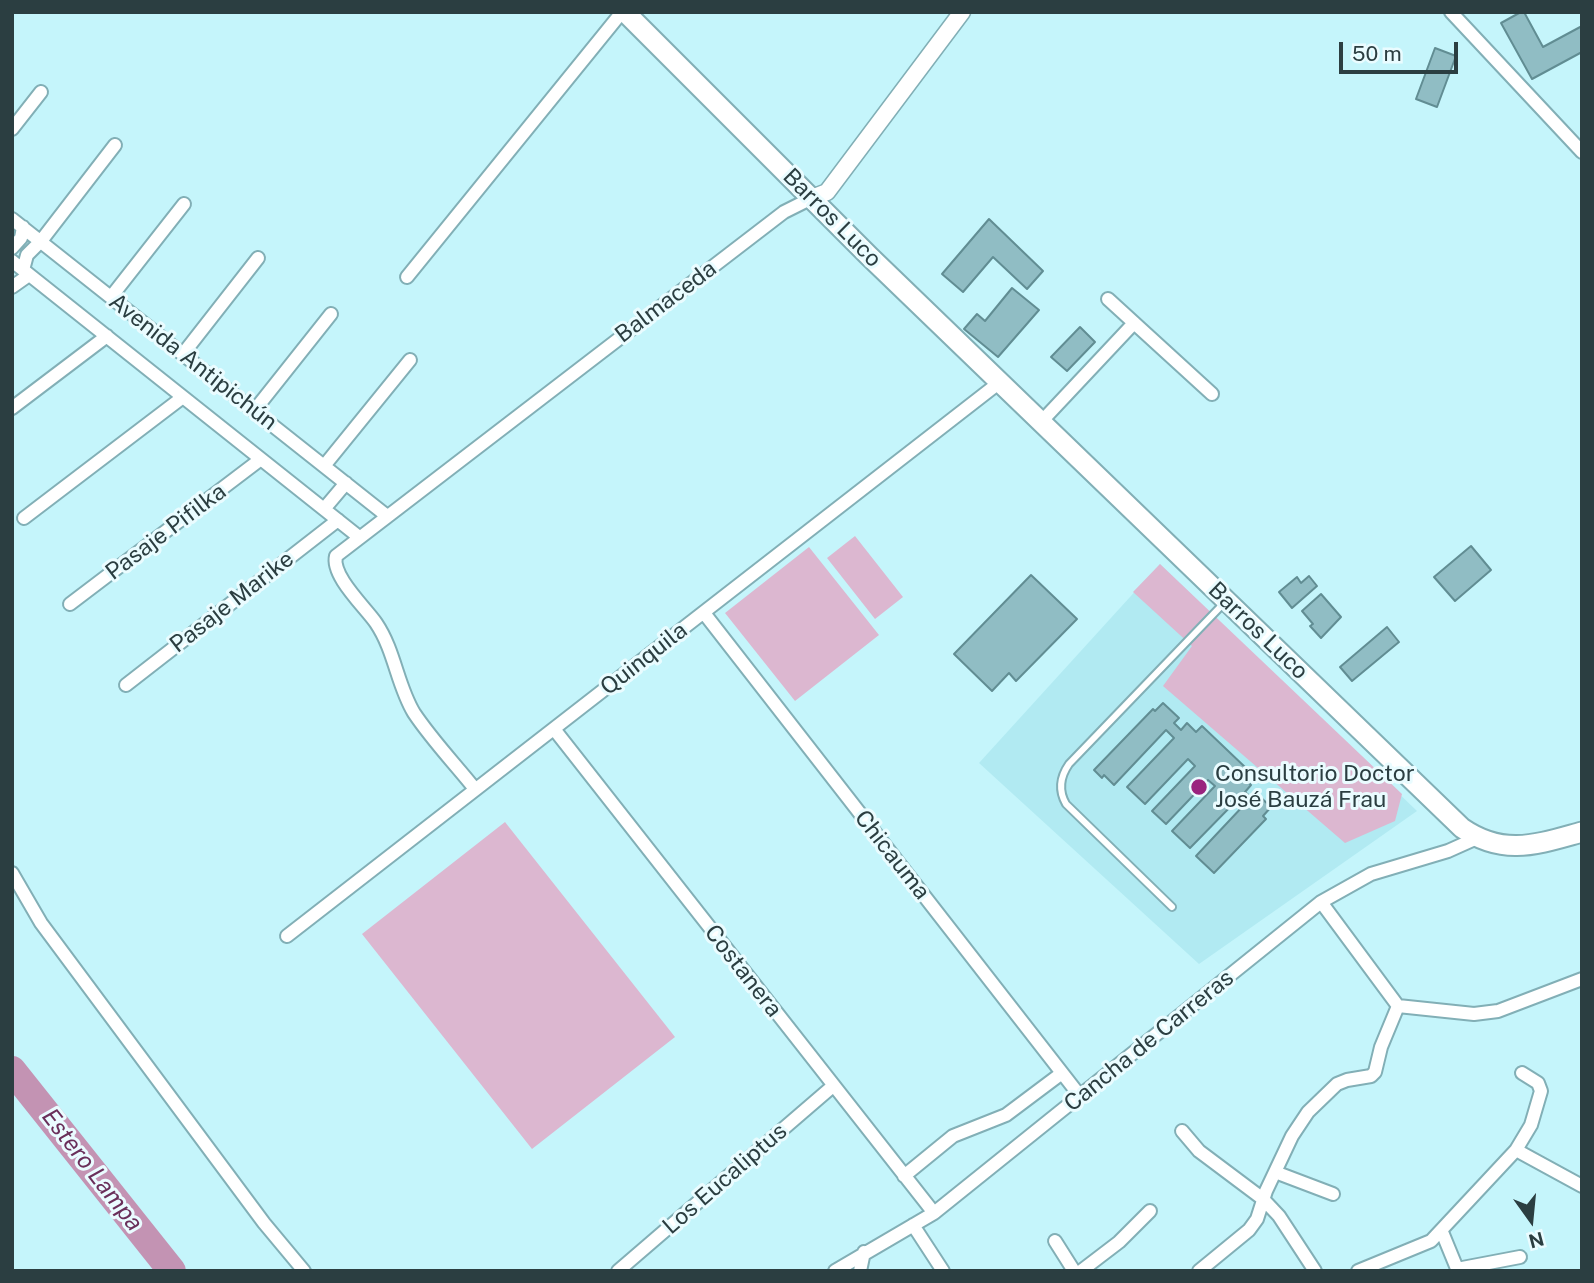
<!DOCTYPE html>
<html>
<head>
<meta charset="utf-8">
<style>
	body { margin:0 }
	#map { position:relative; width:1594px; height:1283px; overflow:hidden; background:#c5f5fb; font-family:"Public Sans",sans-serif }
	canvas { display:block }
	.frame { position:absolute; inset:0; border:14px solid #2b3e41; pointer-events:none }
	.north { position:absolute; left:1496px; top:1185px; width:70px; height:70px; -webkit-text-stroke:5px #eafcff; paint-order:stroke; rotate:165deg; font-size:19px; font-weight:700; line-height:28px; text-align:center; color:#2b3e41 }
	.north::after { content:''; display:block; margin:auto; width:24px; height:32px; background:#2b3e41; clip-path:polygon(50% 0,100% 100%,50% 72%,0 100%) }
	.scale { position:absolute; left:1339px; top:42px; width:119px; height:32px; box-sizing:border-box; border:4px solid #2b3e41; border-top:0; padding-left:9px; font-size:21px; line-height:24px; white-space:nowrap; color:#2b3e41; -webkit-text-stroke:5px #eafcff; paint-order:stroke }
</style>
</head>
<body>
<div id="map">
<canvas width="1594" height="1283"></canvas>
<div class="frame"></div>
<div class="north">N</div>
<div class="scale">50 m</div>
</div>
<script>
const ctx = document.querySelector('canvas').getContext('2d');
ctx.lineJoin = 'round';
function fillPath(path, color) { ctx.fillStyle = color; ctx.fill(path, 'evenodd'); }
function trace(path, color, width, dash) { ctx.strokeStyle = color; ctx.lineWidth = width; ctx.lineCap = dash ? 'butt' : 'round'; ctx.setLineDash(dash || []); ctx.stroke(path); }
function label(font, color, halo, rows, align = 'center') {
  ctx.font = font + ' "Public Sans",sans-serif'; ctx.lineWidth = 6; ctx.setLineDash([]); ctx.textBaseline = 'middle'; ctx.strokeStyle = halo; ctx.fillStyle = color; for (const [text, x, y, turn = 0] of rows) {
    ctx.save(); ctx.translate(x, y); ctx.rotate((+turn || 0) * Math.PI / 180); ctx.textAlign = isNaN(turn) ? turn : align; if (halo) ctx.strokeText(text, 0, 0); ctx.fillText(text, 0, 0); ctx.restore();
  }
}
fillPath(new Path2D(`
	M 1160,564 L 1417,811 L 1199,964 L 979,763 Z`), '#b1eaf2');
fillPath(new Path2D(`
	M 855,536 L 903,597 L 875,619 L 827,558 Z
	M 809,547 L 879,635 L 795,701 L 725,613 Z
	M 1160,564 L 1402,794 L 1395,821 L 1345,843 L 1163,686 L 1192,646 L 1133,592 Z
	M 505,822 L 675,1037 L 532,1149 L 362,934 Z`), '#dcb7d0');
trace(new Path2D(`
	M 12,1070 L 172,1271`), '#c393b3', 28);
const building = new Path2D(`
	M 1521,12 L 1524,12 L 1543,47 L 1582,26 L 1582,52 L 1532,79 L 1501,23 Z
	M 1435,48 L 1456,56 L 1437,107 L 1416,99 Z
	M 989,219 L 1043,271 L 1027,289 L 993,257 L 963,292 L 942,274 Z
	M 1012,288 L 1039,310 L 998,357 L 964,329 L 977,314 L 985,321 Z
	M 1080,327 L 1095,342 L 1067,371 L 1051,357 Z
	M 1471,546 L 1491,570 L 1455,601 L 1434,577 Z
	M 1031,575 L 1077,619 L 1016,681 L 1009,673 L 992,691 L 954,654 Z
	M 1309,576 L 1317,586 L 1292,608 L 1279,592 L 1297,577 L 1301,583 Z
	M 1321,594 L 1341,617 L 1321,638 L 1310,626 L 1313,624 L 1302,611 Z
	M 1387,627 L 1399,642 L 1352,681 L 1340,667 Z
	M 1163,703 L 1179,718 L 1174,723 L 1181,730 L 1187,723 L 1196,732 L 1202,726 L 1246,768 L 1240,774 L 1251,785 L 1245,792 L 1252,798 L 1256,793 L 1271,807 L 1263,816 L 1266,819 L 1214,873 L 1196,856 L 1244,805 L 1238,799 L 1190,848 L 1172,831 L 1215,786 L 1208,780 L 1166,824 L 1152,811 L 1195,766 L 1188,759 L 1145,804 L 1127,787 L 1174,738 L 1166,730 L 1114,785 L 1104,775 L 1102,778 L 1094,770 L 1153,709 L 1155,711 Z`);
fillPath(building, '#90bdc4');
trace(building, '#618d93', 2);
const service = new Path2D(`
	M 1172,907 L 1066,804 C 1058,790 1060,777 1069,764 L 1225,602`);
const minor = new Path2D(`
	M 1451,12 L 1582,152
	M 12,129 L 41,92
	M 12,219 L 387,516
	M 12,248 L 21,238 L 23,227
	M 12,261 L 359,537
	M 23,270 L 27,255 L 41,241 L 115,145
	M 407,277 L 622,12
	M 12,287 L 29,275
	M 111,297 L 184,204
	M 1108,299 L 1212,394
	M 183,354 L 258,258
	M 12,408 L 107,336
	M 254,411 L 331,314
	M 1041,422 L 1134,323
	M 324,466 L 410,360
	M 324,509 L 346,483
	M 24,518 L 183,397
	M 70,604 L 261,459
	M 704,613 L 1080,1096
	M 126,685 L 338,520
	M 554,729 L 934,1213
	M 475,789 C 455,764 432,740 414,713 C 397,685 395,651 376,623 C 365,607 331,576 336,556 L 784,212 L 812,198
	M 12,873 L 41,923 L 264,1223 L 304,1271
	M 1321,902 L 1398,1006 L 1474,1014 L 1498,1011 L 1582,979
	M 287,936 L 1000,382
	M 1182,1131 L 1199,1151 L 1263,1199 L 1279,1216 L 1315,1271
	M 1516,1150 L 1582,1186
	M 1275,1172 L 1333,1194
	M 904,1176 L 953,1136 L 1006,1115 L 1062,1073
	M 913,1225 L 943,1271
	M 1442,1232 L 1458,1271
	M 1055,1241 L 1074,1271
	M 1457,1269 L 1520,1257
	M 618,1271 L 833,1086
	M 835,1271 L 934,1213 L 1321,902 L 1371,874 L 1448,851 L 1477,838
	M 860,1271 L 864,1252
	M 1081,1271 L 1119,1242 L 1150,1211
	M 1199,1271 L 1249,1230 L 1257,1219 L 1266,1191 L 1292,1136 L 1308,1112 L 1337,1084 L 1347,1080 L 1371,1076 L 1375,1072 L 1381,1047 L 1398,1006
	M 1358,1271 L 1431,1241 L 1516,1150 L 1531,1125 L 1541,1091 L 1538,1083 L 1522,1073`);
const tertiary = new Path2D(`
	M 812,198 L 827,192 L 962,12`);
const primary = new Path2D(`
	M 625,12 L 869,256 L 1462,828 C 1504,857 1538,844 1582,832`);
trace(service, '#82afb6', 10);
trace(minor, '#82afb6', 16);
trace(tertiary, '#82afb6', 19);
trace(primary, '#82afb6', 23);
trace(service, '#fff', 6);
trace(minor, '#fff', 12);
trace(tertiary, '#fff', 16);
trace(primary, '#fff', 19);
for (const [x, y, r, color] of [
	[1199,787,9,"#9a247f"]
]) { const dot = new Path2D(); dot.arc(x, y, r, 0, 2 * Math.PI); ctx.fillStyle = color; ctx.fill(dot); trace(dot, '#eafcff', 2.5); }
label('23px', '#2b3e41', '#eafcff', [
	["Barros Luco",832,218,45],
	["Balmaceda",666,302,-37],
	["Avenida Antipichún",193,362,38],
	["Pasaje Pifilka",166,532,-37],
	["Pasaje Marike",232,602,-38],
	["Barros Luco",1258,631,44],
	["Quinquila",644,659,-38],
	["Chicauma",892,855,52],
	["Costanera",743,971,52],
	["Cancha de Carreras",1149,1041,-39],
	["Los Eucaliptus",725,1179,-41]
]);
label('23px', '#2b3e41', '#eafcff', [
	["Consultorio Doctor",1215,774],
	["José Bauzá Frau",1215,800]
], 'left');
label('italic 24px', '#6a2f5a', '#eafcff', [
	["Estero Lampa",92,1170,52]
]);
</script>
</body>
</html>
